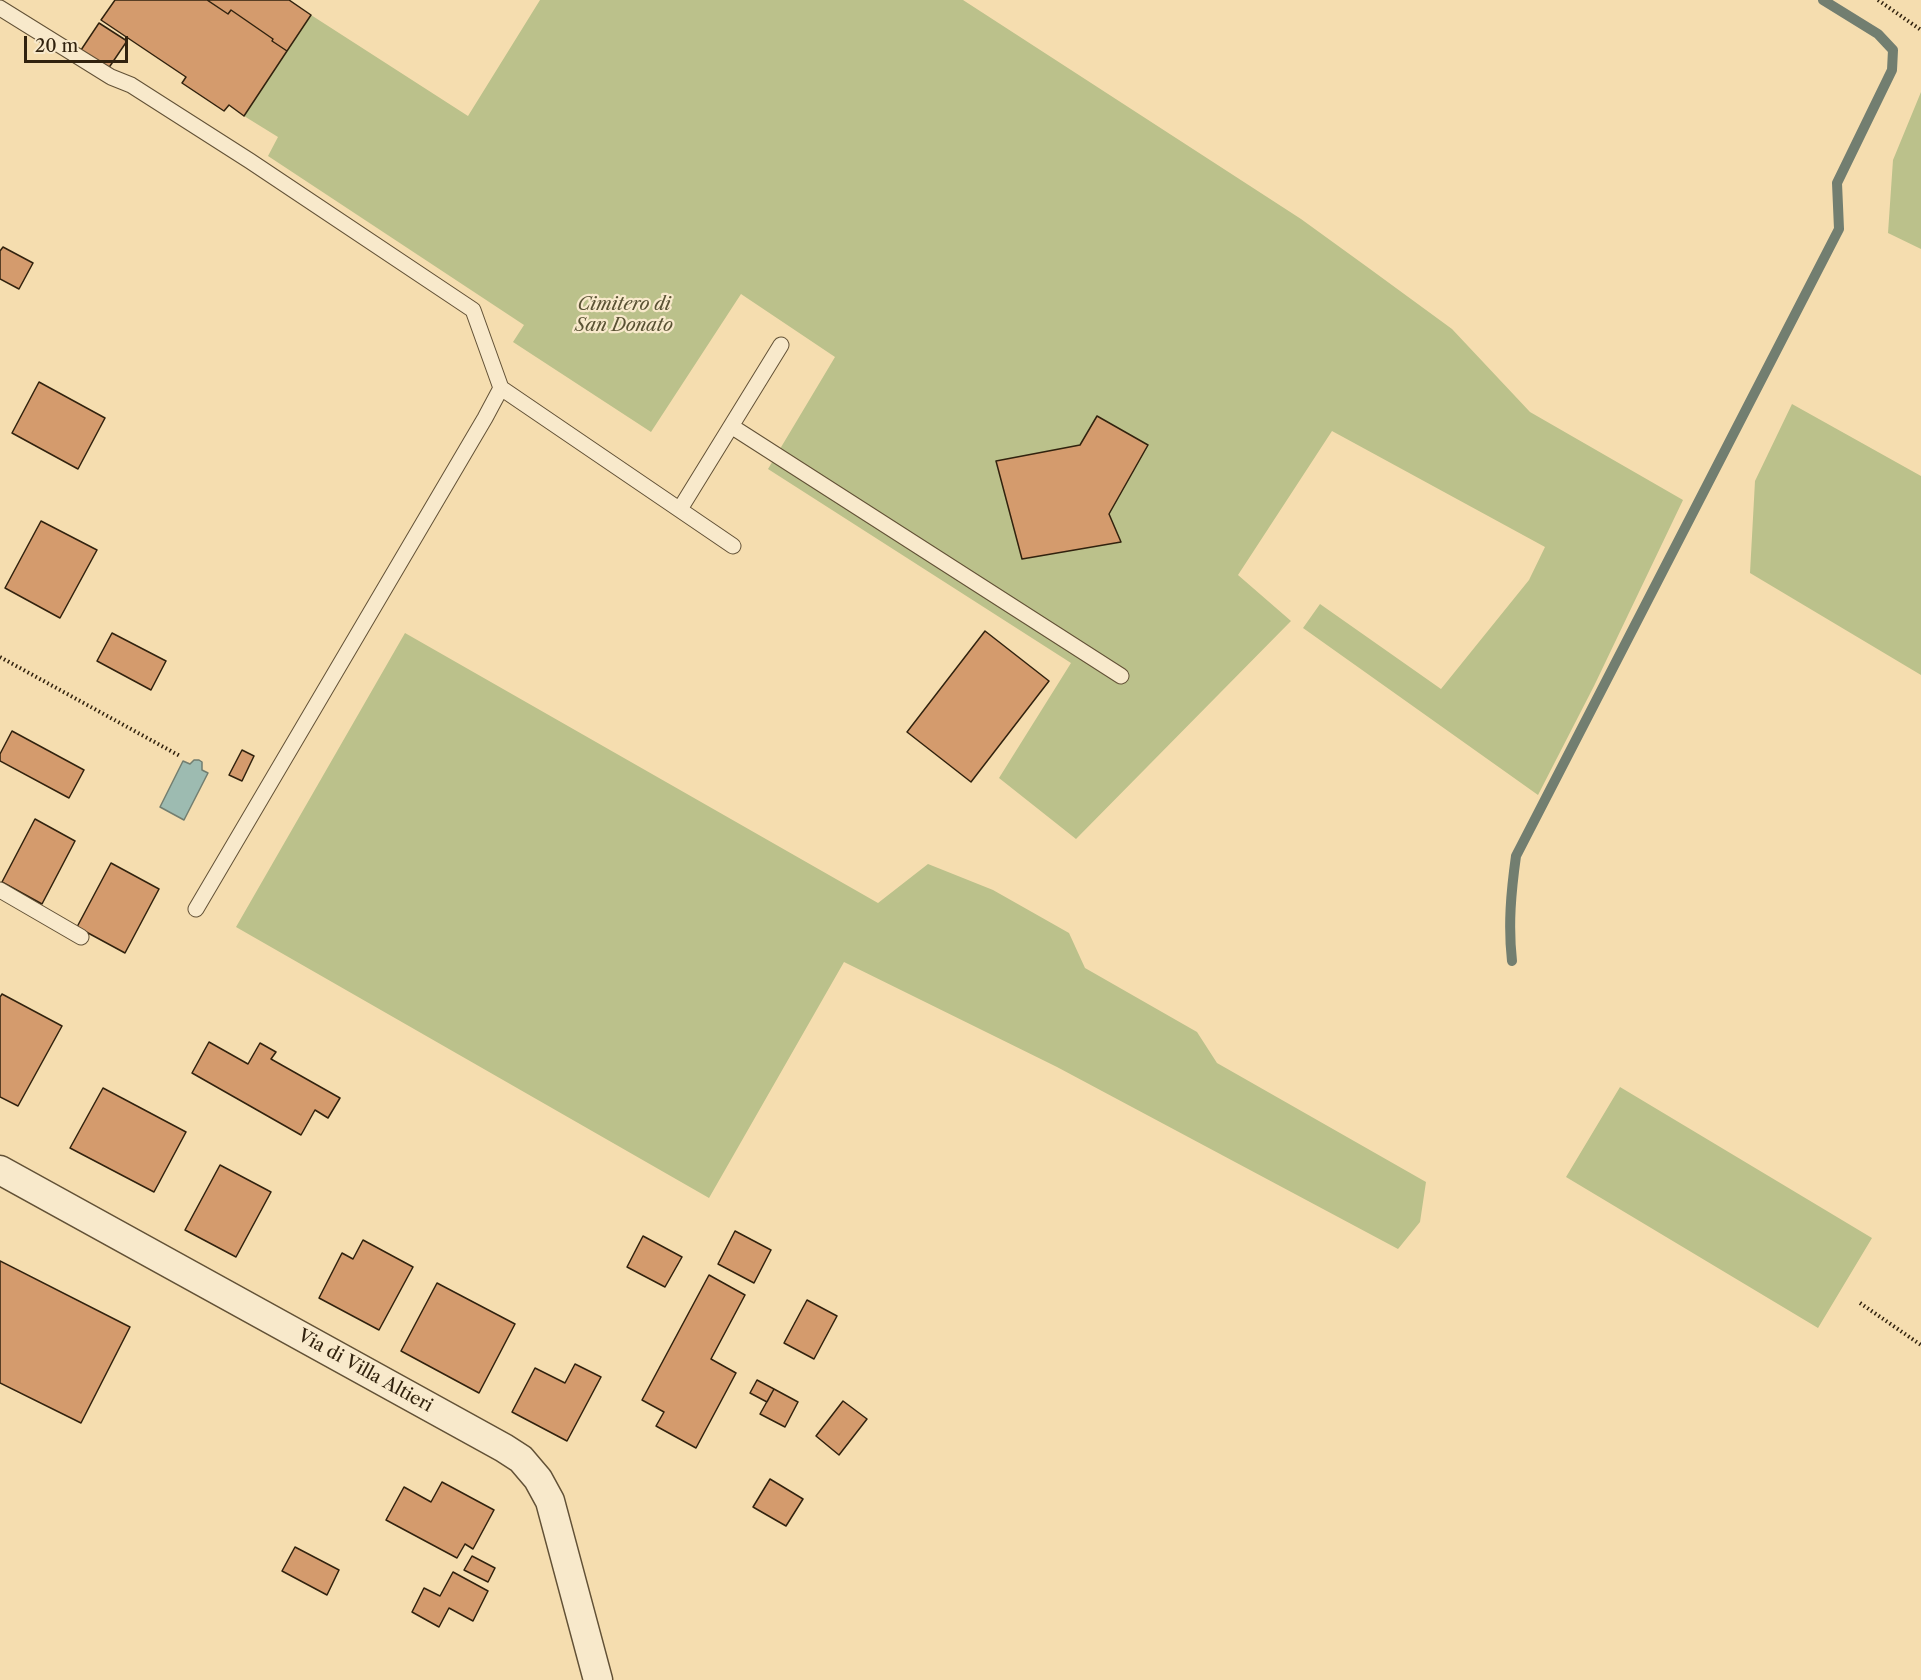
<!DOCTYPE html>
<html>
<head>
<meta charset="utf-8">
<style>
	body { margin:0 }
	#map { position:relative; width:1921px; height:1680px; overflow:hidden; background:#f5ddaf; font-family:"Libre Caslon Text",serif }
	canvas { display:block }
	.scale { position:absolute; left:24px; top:36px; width:104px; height:27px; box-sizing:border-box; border:3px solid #31220e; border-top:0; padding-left:8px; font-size:18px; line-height:21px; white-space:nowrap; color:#31220e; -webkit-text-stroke:4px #f8e9cb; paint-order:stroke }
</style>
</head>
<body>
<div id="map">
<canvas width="1921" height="1680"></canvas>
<div class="scale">20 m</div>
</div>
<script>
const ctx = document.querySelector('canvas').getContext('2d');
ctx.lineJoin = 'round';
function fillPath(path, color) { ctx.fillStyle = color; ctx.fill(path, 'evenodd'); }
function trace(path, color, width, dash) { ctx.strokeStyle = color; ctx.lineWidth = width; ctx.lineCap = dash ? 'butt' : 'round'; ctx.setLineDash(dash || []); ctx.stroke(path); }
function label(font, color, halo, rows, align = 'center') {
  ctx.font = font + ' "Libre Caslon Text",serif'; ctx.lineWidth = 4.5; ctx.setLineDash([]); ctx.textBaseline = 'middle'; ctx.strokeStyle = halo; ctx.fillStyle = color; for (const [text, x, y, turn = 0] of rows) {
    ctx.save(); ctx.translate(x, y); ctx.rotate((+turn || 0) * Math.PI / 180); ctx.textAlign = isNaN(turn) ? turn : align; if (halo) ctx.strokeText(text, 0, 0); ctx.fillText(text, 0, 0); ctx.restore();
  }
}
fillPath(new Path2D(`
	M 540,0 L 963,0 L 1301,219 L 1370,269 L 1452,329 L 1530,412 L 1683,500 L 1594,686 L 1538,795 L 1303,628 L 1320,604 L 1441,689 L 1529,580 L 1545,547 L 1332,431 L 1238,575 L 1291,621 L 1076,839 L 999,778 L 1071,663 L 768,469 L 835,357 L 741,294 L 651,432 L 513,342 L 524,325 L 268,156 L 278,137 L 244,116 L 311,15 L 468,116 Z
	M 1921,92 L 1921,249 L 1888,233 L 1893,160 Z
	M 1792,404 L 1921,476 L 1921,675 L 1750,573 L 1755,481 Z
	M 405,633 L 878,903 L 928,864 L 993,890 L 1069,933 L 1085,968 L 1197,1032 L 1217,1063 L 1426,1182 L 1420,1222 L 1398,1249 L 1057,1067 L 844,962 L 709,1198 L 236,927 Z
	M 1620,1087 L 1872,1238 L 1818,1328 L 1566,1177 Z`), '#bbc18b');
const water = new Path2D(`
	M 194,760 L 199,760 L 202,762 L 202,770 L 208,773 L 184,820 L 160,807 L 183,761 L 190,764 Z`);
fillPath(water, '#9dbbb1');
trace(water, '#727e70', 1.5);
trace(new Path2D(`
	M 1512,961 C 1508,925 1511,892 1516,856 L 1839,229 L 1837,183 L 1892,70 L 1893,50 L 1878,34 L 1823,0`), '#727e70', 10);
const building = new Path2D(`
	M 115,0 L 207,0 L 228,14 L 231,10 L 273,39 L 272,41 L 287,51 L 244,116 L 229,105 L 224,111 L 182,83 L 186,77 L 101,20 Z
	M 207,0 L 289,0 L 311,15 L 287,51 L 272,41 L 273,39 L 231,10 L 228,14 Z
	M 99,23 L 127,41 L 108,69 L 81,50 Z
	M 3,247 L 33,263 L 19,289 L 0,279 L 0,251 Z
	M 39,382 L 105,418 L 78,469 L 12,433 Z
	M 1097,416 L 1148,445 L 1109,514 L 1121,542 L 1022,559 L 996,461 L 1080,445 Z
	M 41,521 L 97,550 L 60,618 L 5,588 Z
	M 985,631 L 1049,681 L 971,782 L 907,732 Z
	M 112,633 L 166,661 L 151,690 L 97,661 Z
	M 12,731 L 84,770 L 69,798 L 0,761 L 0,754 Z
	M 242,750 L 254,756 L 242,781 L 229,775 Z
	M 35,819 L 75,841 L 42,904 L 2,882 Z
	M 111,863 L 159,889 L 125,953 L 77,927 Z
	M 2,994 L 62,1026 L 18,1106 L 0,1097 L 0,997 Z
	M 209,1042 L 248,1064 L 260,1043 L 276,1052 L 271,1059 L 340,1098 L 328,1118 L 315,1110 L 301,1135 L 192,1073 Z
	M 103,1088 L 186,1132 L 154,1192 L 70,1148 Z
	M 220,1165 L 271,1192 L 236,1257 L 185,1230 Z
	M 735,1231 L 771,1250 L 754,1283 L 718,1264 Z
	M 643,1236 L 682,1257 L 665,1287 L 627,1267 Z
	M 363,1240 L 413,1267 L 379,1330 L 319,1298 L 342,1253 L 353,1259 Z
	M 0,1261 L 130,1327 L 81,1423 L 0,1383 Z
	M 709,1275 L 745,1295 L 711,1359 L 736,1373 L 696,1448 L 656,1426 L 664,1412 L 642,1400 Z
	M 437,1283 L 515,1324 L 479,1393 L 401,1351 Z
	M 807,1300 L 837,1316 L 814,1359 L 784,1343 Z
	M 575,1364 L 601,1377 L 567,1441 L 512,1412 L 535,1368 L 565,1383 Z
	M 757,1380 L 774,1389 L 767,1402 L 750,1393 Z
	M 774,1389 L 798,1402 L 785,1427 L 760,1414 Z
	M 843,1401 L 867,1419 L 839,1455 L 816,1436 Z
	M 770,1479 L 803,1499 L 786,1526 L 753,1507 Z
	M 442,1482 L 494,1510 L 473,1549 L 465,1544 L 457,1558 L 386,1520 L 404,1487 L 431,1502 Z
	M 295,1547 L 339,1570 L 327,1595 L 282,1571 Z
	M 472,1556 L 495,1568 L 488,1582 L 464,1570 Z
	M 453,1572 L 488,1591 L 473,1621 L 449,1608 L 439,1627 L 412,1612 L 424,1588 L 440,1596 Z`);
fillPath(building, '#d49b6d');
trace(building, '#31220e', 1.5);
const service = new Path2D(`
	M 0,8 L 111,77 L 131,85 L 250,161 L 473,310 L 501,388 L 485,418 L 196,909
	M 501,388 L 733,546
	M 731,426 L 1121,676
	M 680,509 L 781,345
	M 0,890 L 81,937`);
const minor = new Path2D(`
	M 0,1170 L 504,1448 L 521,1459 L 538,1479 L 550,1501 L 598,1680`);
trace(service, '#625136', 17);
trace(minor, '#625136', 31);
trace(new Path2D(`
	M 1878,0 L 1921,30
	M 0,657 L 180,756
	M 1860,1303 L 1921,1345`), '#31220e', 4, [1.5, 3]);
trace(service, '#f8e9cb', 15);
trace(minor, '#f8e9cb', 28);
label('italic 18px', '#5a5234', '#f8e9cb', [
	["Cimitero di",624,305],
	["San Donato",624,326]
]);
label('18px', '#31220e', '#f8e9cb', [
	["Via di Villa Altieri",365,1371,29]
]);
</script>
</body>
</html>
